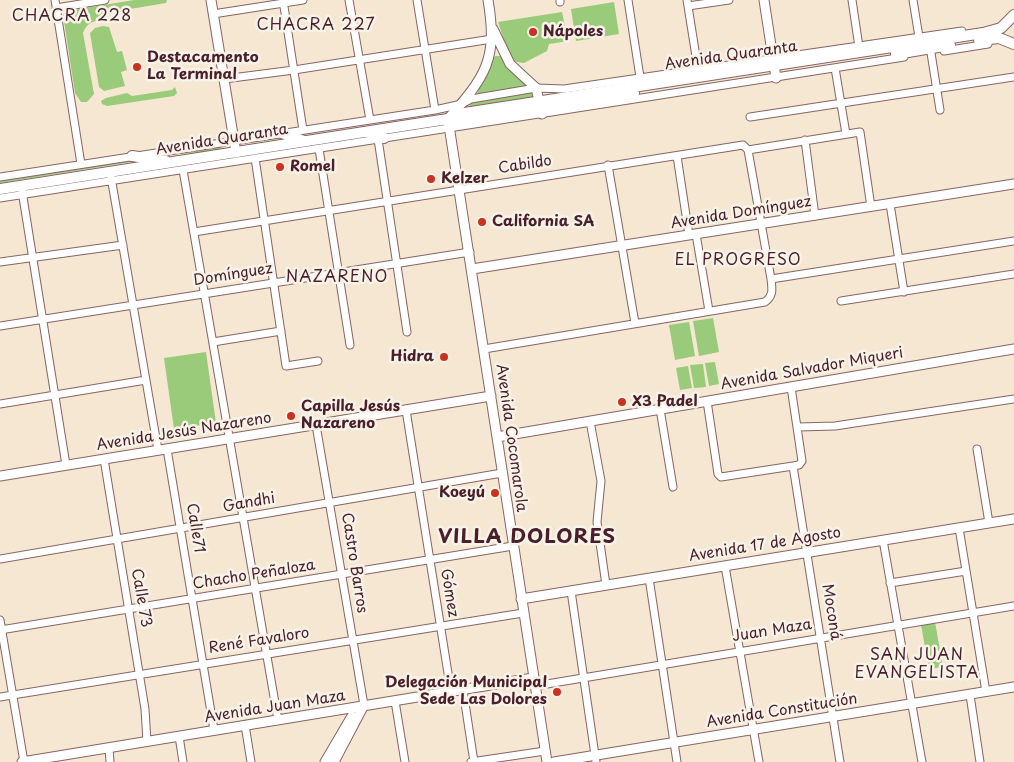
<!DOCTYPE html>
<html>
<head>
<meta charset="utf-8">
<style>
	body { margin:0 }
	canvas { display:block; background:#f5e7d1 }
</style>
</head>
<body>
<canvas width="1014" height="762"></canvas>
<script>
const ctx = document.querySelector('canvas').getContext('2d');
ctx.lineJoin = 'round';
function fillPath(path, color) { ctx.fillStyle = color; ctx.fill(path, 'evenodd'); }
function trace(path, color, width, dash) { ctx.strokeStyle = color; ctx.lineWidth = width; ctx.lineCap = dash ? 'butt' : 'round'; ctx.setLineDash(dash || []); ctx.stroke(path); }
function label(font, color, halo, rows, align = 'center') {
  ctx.font = font + ' "Playpen Sans",sans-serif'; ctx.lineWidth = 5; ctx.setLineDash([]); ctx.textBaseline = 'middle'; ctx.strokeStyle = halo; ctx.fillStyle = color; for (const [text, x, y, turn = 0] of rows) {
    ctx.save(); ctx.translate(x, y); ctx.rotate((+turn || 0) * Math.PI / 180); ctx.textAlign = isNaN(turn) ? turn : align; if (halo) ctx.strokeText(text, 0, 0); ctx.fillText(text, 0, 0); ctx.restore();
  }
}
fillPath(new Path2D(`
	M 134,0 L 167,0 L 166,3 L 106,13 L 104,19 C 94,21 87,22 83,33 L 94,94 L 87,102 L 81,102 L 75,93 L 63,15 L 67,11 Z
	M 614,2 L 619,34 L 576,41 L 571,9 Z
	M 562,12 L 568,41 L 549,44 L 547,51 L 524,63 L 511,61 L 498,22 Z
	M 103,26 L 109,27 L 117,52 L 122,51 L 127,70 L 121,72 L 125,86 L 104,91 L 99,87 L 90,33 L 95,28 Z
	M 496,56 L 501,56 L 512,72 L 529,86 L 476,96 L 493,57 Z
	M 175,87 L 177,93 L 174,96 L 107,106 L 102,104 L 101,101 L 106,98 L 127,93 L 132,96 L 172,90 Z
	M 528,93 L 532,93 L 533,98 L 471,108 L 469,106 L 473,102 Z
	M 220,147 L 221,150 L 161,156 L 160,155 Z
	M 133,159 L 150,159 L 0,183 L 0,180 Z
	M 713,318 L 719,352 L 699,356 L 693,321 Z
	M 689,322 L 695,356 L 675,360 L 669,325 Z
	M 206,352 L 216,423 L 174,429 L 164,358 Z
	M 715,362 L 719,384 L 709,386 L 705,363 Z
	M 703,364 L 706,387 L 694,388 L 690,365 Z
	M 688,366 L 692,388 L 680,390 L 676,368 Z
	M 935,622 L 943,667 L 929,669 L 921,625 Z`), '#9acb7a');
const minor = new Path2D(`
	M 55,0 L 81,164
	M 283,0 L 303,130
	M 349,0 L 370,120
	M 417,0 L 435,110
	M 560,0 L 560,2
	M 628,0 L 640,77
	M 687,0 L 698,69
	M 852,0 L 859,47
	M 913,0 L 919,37
	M 688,6 L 729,0
	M 56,8 L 105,0
	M 213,14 L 303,0
	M 944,51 L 988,44
	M 931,53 L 940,110
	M 835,68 L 846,134
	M 224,79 L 294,70 L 492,39
	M 750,117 L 1014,77
	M 378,139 L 407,332
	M 805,140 L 815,216
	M 319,149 L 350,345
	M 677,156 L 689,235
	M 255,158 L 286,366 L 318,361
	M 608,165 L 635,323
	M 183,170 L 278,720
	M 0,177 L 435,110 L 462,104 L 471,99 L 536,88 L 564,89 L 962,31
	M 111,177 L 158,450
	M 22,191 L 66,465
	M 0,198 L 904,57
	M 890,204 L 904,292
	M 194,232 L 743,145 L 748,150 L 860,132 L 871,207
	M 696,234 L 709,311
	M 0,262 L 123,245
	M 771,279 L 1014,241
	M 841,301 L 1014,274
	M 0,326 L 470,252
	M 213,342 L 281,331
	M 484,349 L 765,302 C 774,295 772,289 771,279 L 748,150
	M 707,401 L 718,474 L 721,477 L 793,466 L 799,465 L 802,461 L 791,387
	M 0,404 L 146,380
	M 660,409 L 673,487
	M 406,410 L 451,692
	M 590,421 L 601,481 L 597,522 L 606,585
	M 316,425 L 364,705
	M 798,427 L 835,426 L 1014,399
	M 167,449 L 214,730
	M 977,449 L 989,523
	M 104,459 L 145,709 L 147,742
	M 793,466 L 840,762
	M 959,528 L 986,692
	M 883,540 L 922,762
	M 0,559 L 502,473
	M 725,566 L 759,762
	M 649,578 L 677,762
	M 890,583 L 966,571
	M 571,591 L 596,762
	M 0,620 L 24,762
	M 0,630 L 513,546
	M 535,686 L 1014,606
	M 463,690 L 474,762
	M 970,695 L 980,762
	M 0,697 L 523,613
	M 395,701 L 405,762
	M 245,725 L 251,762
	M 179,736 L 183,762
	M 109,748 L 110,762
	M 471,762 L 545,751`);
const major = new Path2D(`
	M 211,0 L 236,153
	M 488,0 C 498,59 486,76 448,119 L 547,762
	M 764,0 L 776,78
	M 493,29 L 510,64 L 536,88 L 542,114
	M 472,269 L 1014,184
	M 497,437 L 1014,349
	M 0,476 L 491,396
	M 521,599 L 1014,519
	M 22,762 L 533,678
	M 325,762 L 352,716
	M 334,762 L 364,705
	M 554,762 L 1014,687`);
const highway = new Path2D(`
	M 979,40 L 999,38 L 1014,44
	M 896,54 L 950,45
	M 448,119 L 456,122 L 634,93
	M 368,132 L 384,138
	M 282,133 L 304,141
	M 132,156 L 166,161
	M 0,189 L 428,122 L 448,119 L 458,114 L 983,33 L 1001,28 L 1014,15`);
trace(minor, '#866565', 9);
trace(major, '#866565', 11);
trace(highway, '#866565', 12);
trace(minor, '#fff', 7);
trace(major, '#fff', 9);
trace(highway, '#fff', 10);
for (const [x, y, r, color] of [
	[533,32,5,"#c8321e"],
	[137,67,5,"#c8321e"],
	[280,167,5,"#c8321e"],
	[431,179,5,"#c8321e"],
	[482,222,5,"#c8321e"],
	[444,357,5,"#c8321e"],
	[622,402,5,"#c8321e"],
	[291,416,5,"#c8321e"],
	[495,493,5,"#c8321e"],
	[557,692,5,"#c8321e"]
]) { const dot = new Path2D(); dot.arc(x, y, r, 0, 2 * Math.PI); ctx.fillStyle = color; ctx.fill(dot); trace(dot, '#f7f3e8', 2); }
label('bold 15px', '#4a1f2b', '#f7f3e8', [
	["Nápoles",543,32],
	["Destacamento",147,58],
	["La Terminal",147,75],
	["Romel",290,167],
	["Kelzer",441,179],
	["California SA",492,222],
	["Hidra",434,357,"right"],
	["X3 Padel",632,402],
	["Capilla Jesús",301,407],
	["Nazareno",301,424],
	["Koeyú",485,493,"right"],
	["Delegación Municipal",547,683,"right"],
	["Sede Las Dolores",547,700,"right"]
], 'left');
label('15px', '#4a1f2b', '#f7f3e8', [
	["Avenida Quaranta",731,56,-8],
	["Avenida Quaranta",222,140,-9],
	["Cabildo",525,165,-9],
	["Avenida Domínguez",741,213,-9],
	["Domínguez",233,275,-9],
	["Avenida Salvador Miqueri",812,369,-10],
	["Avenida Jesús Nazareno",184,432,-9],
	["Avenida Cocomarola",511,438,82],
	["Gandhi",249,503,-10],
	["Calle71",195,528,81],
	["Avenida 17 de Agosto",765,545,-9],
	["Castro Barros",354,563,81],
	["Chacho Peñaloza",254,575,-9],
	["Gómez",449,593,81],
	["Calle 73",141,598,80],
	["Moconá",831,612,81],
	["Juan Maza",772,631,-9],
	["René Favaloro",259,641,-9],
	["Avenida Juan Maza",275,707,-9],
	["Avenida Constitución",782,711,-9]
]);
ctx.letterSpacing = '1px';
label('16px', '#4a1f2b', '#f7f3e8', [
	["CHACRA 228",72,17],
	["CHACRA 227",316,26],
	["EL PROGRESO",738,261],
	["NAZARENO",337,278],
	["SAN JUAN",917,656],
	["EVANGELISTA",917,674]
]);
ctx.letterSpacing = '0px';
ctx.letterSpacing = '1px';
label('bold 20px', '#4a1f2b', '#f7f3e8', [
	["VILLA DOLORES",527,537]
]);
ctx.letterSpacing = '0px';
</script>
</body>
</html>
